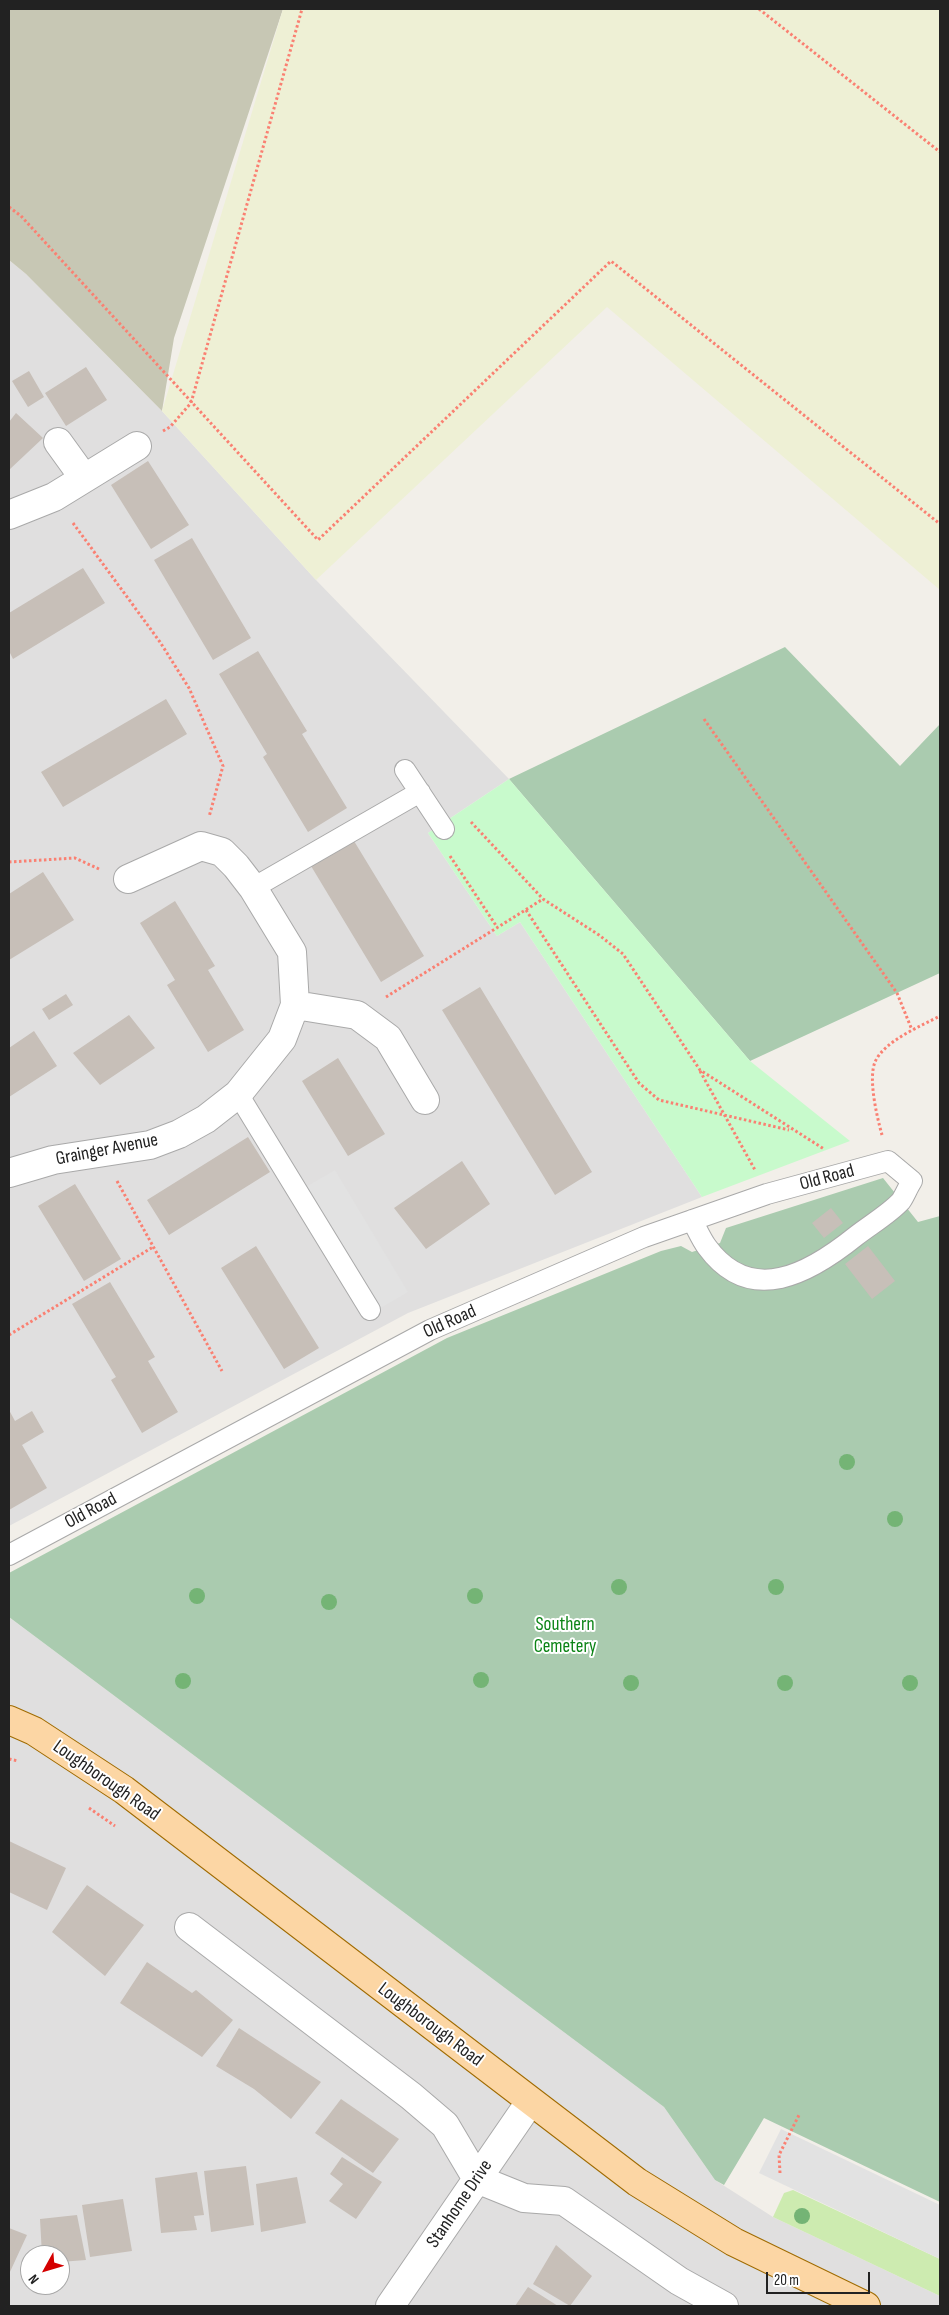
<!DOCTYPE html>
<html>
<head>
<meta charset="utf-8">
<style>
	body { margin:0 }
	#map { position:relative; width:949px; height:2315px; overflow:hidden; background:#f2efe9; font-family:"Sofia Sans Condensed",sans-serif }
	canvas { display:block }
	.frame { position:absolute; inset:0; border:10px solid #222; pointer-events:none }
	.north { position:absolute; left:20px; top:2245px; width:50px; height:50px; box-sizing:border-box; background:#fff; border:1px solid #a7a7a7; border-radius:50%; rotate:231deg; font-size:14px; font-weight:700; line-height:20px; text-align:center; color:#222 }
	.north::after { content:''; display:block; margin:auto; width:18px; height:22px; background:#d40000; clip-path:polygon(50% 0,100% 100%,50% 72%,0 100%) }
	.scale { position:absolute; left:766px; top:2272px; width:104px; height:22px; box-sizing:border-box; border:2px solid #222; border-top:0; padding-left:6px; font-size:15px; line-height:18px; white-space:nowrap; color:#222; -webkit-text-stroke:4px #fff; paint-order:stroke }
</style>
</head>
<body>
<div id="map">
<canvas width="949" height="2315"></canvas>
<div class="frame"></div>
<div class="north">N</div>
<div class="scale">20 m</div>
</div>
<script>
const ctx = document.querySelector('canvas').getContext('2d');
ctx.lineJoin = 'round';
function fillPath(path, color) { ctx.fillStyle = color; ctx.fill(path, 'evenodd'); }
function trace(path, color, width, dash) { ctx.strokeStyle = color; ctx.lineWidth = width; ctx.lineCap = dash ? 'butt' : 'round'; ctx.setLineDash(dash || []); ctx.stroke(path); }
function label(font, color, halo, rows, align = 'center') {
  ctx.font = font + ' "Sofia Sans Condensed",sans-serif'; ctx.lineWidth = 4; ctx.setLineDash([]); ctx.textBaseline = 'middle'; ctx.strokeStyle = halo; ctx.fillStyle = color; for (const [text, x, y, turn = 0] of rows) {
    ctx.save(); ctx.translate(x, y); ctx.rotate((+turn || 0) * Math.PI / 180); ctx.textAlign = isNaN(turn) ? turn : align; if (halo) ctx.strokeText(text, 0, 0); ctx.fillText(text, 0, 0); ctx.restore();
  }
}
fillPath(new Path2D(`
	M 9,260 L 26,274 L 162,411 L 316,580 L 509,779 L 428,833 L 497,936 L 520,922 L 702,1197 L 408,1313 L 9,1526 Z
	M 9,1617 L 664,2107 L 715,2180 L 773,2217 L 940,2296 L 940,2306 L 9,2306 ZM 30,2255 L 60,2255 L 60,2285 L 30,2285 Z`), '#e0dfdf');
fillPath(new Path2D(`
	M 9,9 L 283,9 L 174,338 L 162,411 L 26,274 L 9,260 Z`), '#c7c7b4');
fillPath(new Path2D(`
	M 283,9 L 940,9 L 940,590 L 607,307 L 316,580 L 162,411 Z`), '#eef0d5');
fillPath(new Path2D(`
	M 793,2190 L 940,2259 L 940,2296 L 773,2217 L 784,2193 Z`), '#cdebb0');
fillPath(new Path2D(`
	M 785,647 L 900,766 L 940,724 L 940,973 L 750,1061 L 509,779 Z
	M 883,1178 L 918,1222 L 940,1216 L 940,2202 L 764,2118 L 724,2185 L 715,2180 L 664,2107 L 9,1617 L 9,1573 L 447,1338 L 661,1251 L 681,1246 L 692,1252 L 720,1243 L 726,1228 Z`), '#aacbaf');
fillPath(new Path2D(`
	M 509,779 L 750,1061 L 850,1141 L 702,1197 L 520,922 L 497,936 L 428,833 Z`), '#c8facc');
fillPath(new Path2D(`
	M 335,1170 L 408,1292 L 379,1309 L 306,1187 Z
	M 781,2129 L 940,2205 L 940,2259 L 759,2173 Z`), '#e2e2e2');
fillPath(new Path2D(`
	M 86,367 L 107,400 L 66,426 L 45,393 Z
	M 29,371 L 44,397 L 28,407 L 12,381 Z
	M 16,413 L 43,438 L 9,470 L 9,422 Z
	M 148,461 L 189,525 L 151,549 L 111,485 Z
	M 192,538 L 251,638 L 213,660 L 154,560 Z
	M 83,568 L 105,603 L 13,659 L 9,651 L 9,613 Z
	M 258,651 L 307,731 L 302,734 L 347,808 L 308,832 L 263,757 L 267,754 L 219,674 Z
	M 166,699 L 187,734 L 63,807 L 41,772 Z
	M 354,841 L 424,956 L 381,982 L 311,866 Z
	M 43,872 L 74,920 L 9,960 L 9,894 Z
	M 175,901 L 215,966 L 208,970 L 244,1030 L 208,1052 L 167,985 L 175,980 L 140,923 Z
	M 480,987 L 592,1172 L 555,1195 L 442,1010 Z
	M 66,994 L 73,1005 L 49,1020 L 42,1009 Z
	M 129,1015 L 155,1048 L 100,1085 L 73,1053 Z
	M 34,1031 L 57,1066 L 9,1097 L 9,1048 Z
	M 338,1058 L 385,1134 L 348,1156 L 302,1081 Z
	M 248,1137 L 270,1172 L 169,1235 L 147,1200 Z
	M 462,1161 L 490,1204 L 426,1249 L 394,1208 Z
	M 75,1184 L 121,1259 L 84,1281 L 38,1206 Z
	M 831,1208 L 843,1223 L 824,1238 L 812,1223 Z
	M 256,1246 L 319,1348 L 284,1369 L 221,1268 Z
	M 868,1246 L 895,1281 L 872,1299 L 845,1264 Z
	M 110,1282 L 155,1357 L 148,1361 L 178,1412 L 142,1433 L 111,1380 L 116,1377 L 72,1304 Z
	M 9,1410 L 15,1421 L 32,1411 L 44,1432 L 22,1445 L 47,1488 L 9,1510 Z
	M 9,1841 L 66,1868 L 47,1910 L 9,1892 Z
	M 87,1885 L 144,1925 L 105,1976 L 52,1932 Z
	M 147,1962 L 192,1993 L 196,1990 L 233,2020 L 202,2057 L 120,2003 Z
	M 239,2028 L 321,2082 L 291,2119 L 254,2089 L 216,2066 Z
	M 341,2099 L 399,2139 L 373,2173 L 315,2133 Z
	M 342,2157 L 382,2182 L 356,2219 L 329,2201 L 343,2184 L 330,2174 Z
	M 246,2166 L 254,2225 L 211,2232 L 204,2171 Z
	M 197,2172 L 204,2215 L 194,2216 L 197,2230 L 161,2233 L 155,2178 Z
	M 297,2177 L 306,2223 L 261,2232 L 256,2184 Z
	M 123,2199 L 132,2251 L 90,2257 L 82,2205 Z
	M 77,2215 L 86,2260 L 60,2262 L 60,2255 L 42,2255 L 40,2219 Z
	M 9,2228 L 27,2235 L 9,2274 Z
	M 556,2245 L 592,2276 L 570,2306 L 533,2284 Z
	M 528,2287 L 558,2306 L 515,2306 Z`), '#c7bfb8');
const service = new Path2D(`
	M 405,770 L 444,829
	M 253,888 L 420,792
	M 238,1094 L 370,1310
	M 9,1555 L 430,1330 L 644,1237 L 767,1194 L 888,1161 L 912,1181 C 908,1187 905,1195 901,1201 C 889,1214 870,1225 856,1236 C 810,1273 751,1307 707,1247 C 701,1239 697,1229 692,1220`);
const minor = new Path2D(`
	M 58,442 L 84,478
	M 9,515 L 54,497 L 137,446
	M 295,1005 L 357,1015 L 388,1038 L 425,1100
	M 9,1173 L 53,1160 L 150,1145 L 179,1134 L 206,1119 L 238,1094 L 282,1039 L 295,1005 L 292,952 L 253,888 L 236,866 L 222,852 L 201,846 L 128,879
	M 189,1927 L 411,2096 L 445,2125 L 477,2179 L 524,2198 L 564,2201 L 679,2281 L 724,2306
	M 390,2306 L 530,2102`);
const primary = new Path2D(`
	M 9,1720 L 34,1731 L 124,1790 L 637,2182 L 734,2242 L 866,2306`);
trace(service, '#a9a9a9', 22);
trace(minor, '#a9a9a9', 30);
trace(primary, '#a06b00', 30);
trace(new Path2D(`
	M 759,9 L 940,152
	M 9,207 L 21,216 L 318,540 L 611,261 L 940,524
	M 163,431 L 170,427 L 191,403 L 302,9
	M 73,523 L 160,642 L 189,688 L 223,766 L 209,817
	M 704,719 L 897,993 L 912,1030
	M 471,822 L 543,899 L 599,935 L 623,954 L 700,1070 L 824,1149
	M 450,856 L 497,927
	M 9,862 L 75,858 L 99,869
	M 526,910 L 639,1083 L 659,1100 L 789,1130
	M 386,997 L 543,899
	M 700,1071 L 755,1170
	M 882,1135 C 877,1117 868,1079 875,1062 C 884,1041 921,1026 940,1016
	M 117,1181 L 222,1371
	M 9,1335 L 153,1247
	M 9,1759 L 18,1761
	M 89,1808 L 115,1826
	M 780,2173 L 779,2155 L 800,2113`), '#fa8072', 3, [2.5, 2.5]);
trace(service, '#fff', 20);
trace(minor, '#fff', 28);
trace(primary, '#fcd6a4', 28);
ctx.fillStyle = '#74b475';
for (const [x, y] of [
	[847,1462],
	[895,1519],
	[619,1587],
	[776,1587],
	[197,1596],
	[475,1596],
	[329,1602],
	[481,1680],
	[183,1681],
	[631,1683],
	[785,1683],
	[910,1683],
	[802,2216]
]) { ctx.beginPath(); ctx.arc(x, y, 8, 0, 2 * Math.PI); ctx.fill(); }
label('19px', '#222', '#fff', [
	["Grainger Avenue",107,1150,-11],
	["Old Road",827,1178,-15],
	["Old Road",450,1322,-24],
	["Old Road",91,1511,-28],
	["Loughborough Road",106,1781,35],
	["Loughborough Road",430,2025,37],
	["Stanhome Drive",460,2204,-56]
]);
label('19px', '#0c8416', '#fff', [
	["Southern",565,1625],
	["Cemetery",565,1647]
]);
</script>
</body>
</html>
